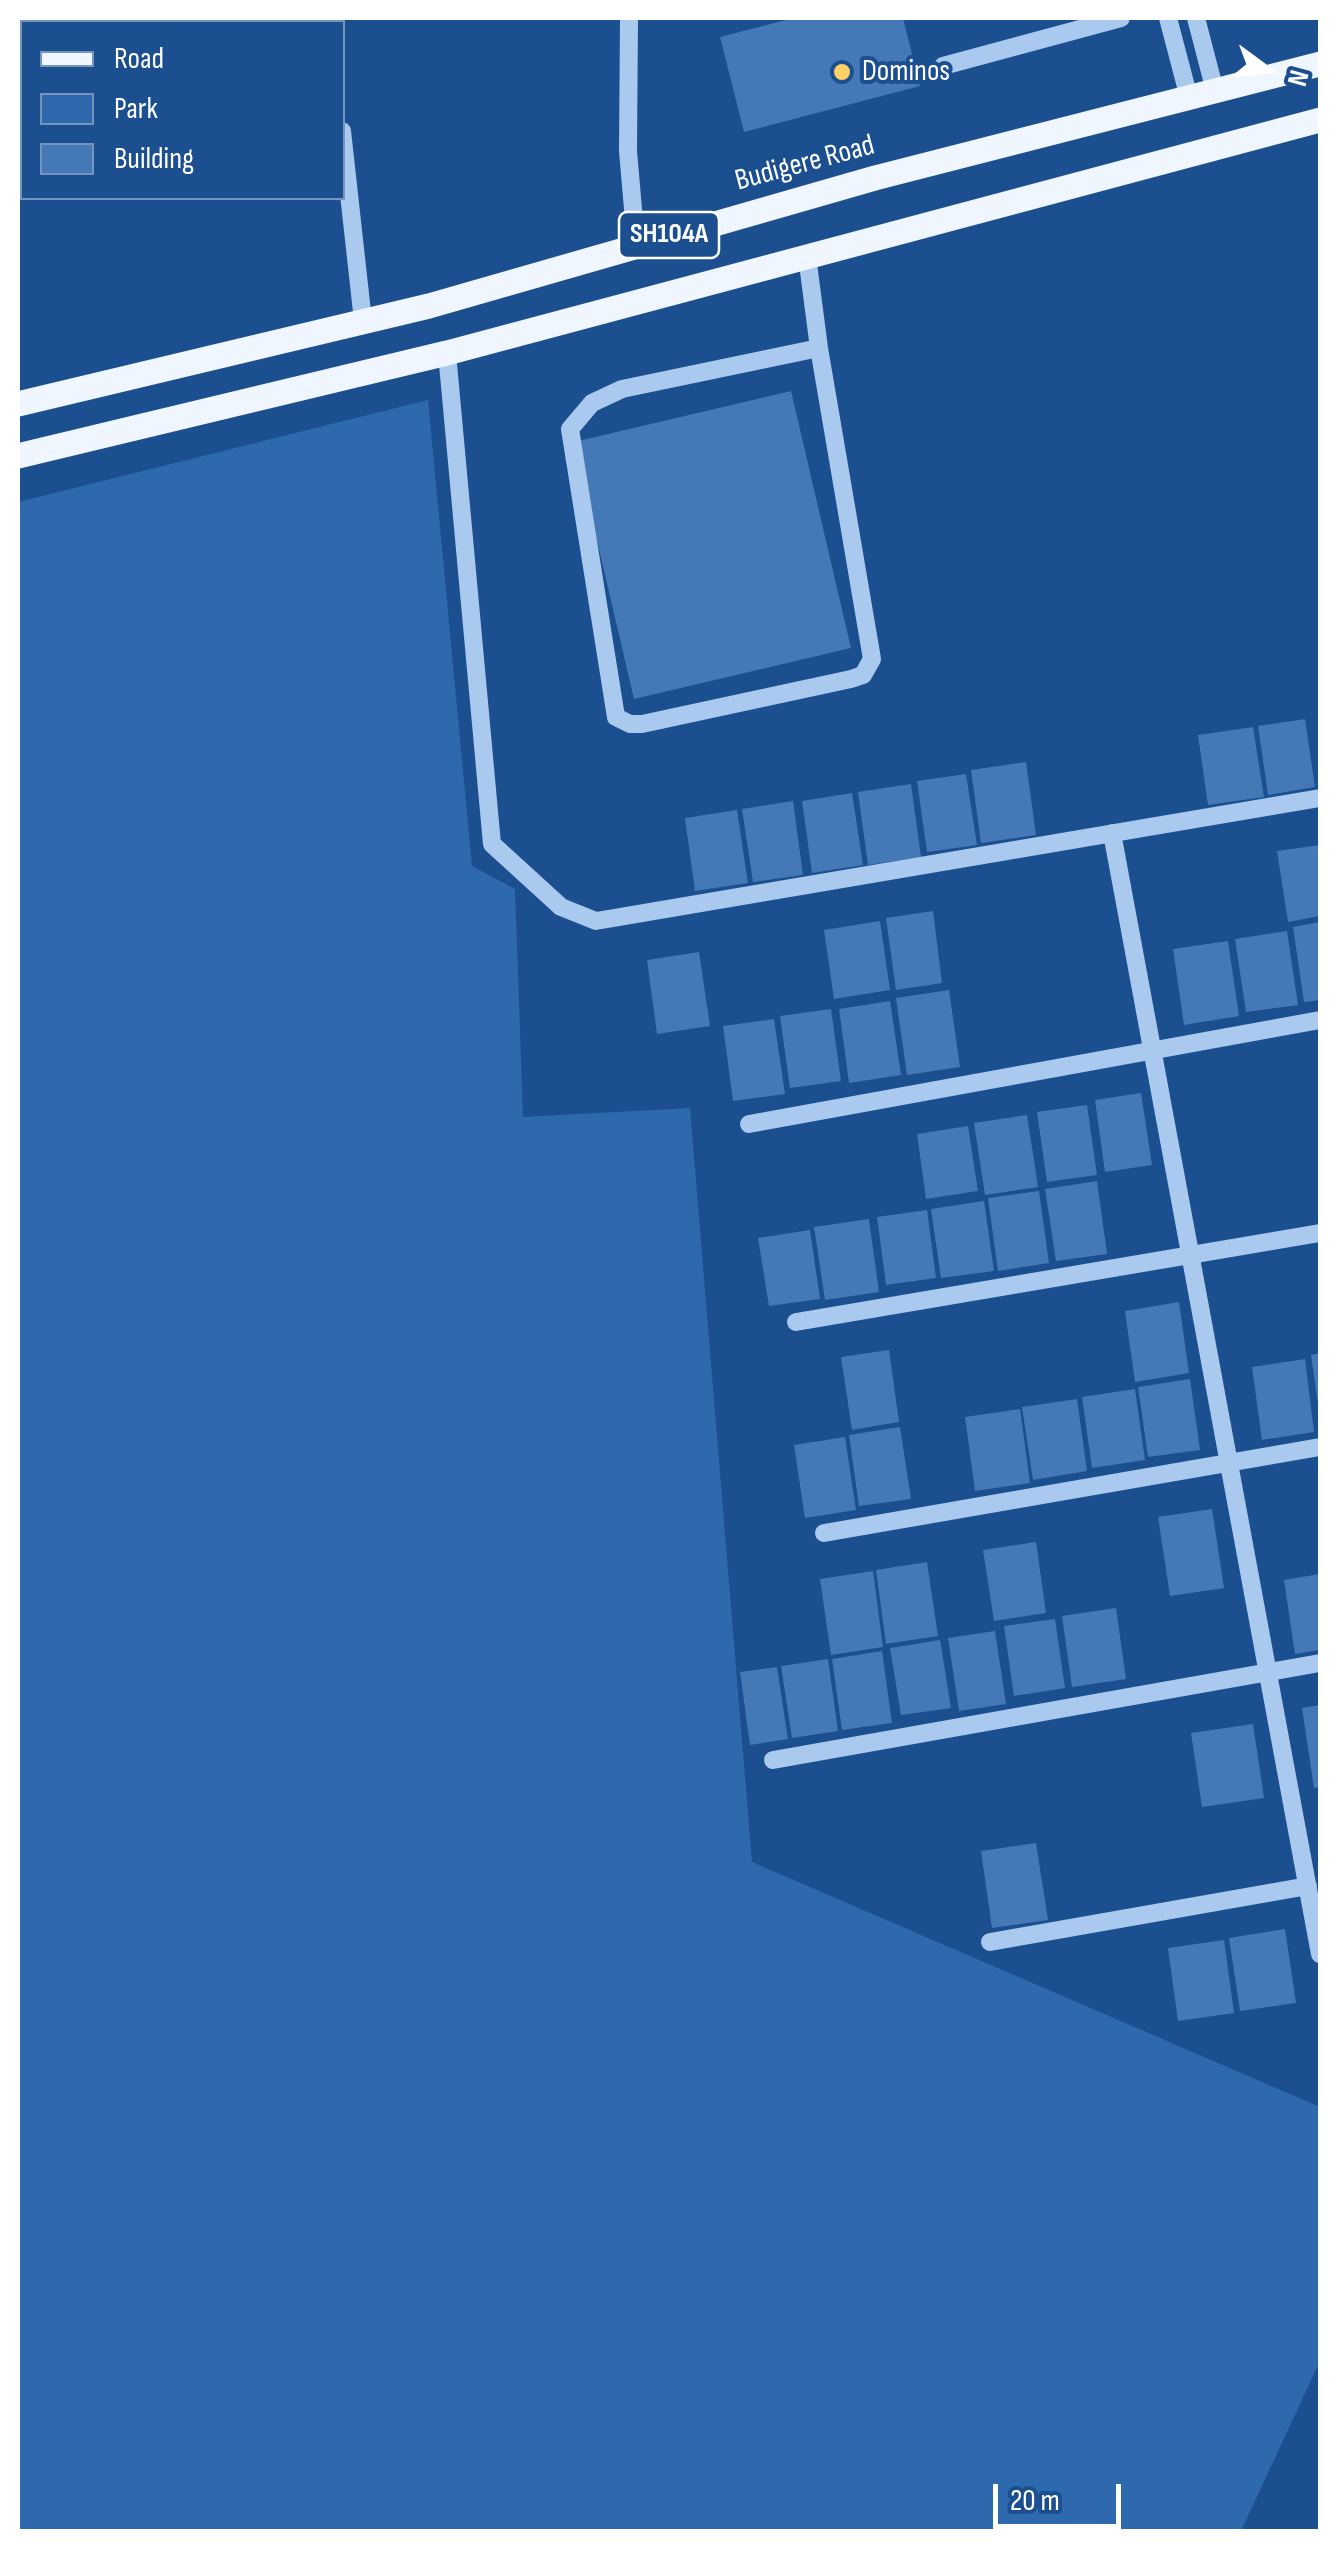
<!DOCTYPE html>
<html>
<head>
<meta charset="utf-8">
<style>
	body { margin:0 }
	#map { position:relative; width:1338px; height:2549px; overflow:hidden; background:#1b4f8f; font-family:"Sofia Sans Condensed",sans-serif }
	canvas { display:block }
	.frame { position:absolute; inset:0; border:20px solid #fff; pointer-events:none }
	.legend { position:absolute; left:20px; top:20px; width:325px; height:180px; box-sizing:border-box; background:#1b4f8f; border:2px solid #7695bc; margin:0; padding:12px 18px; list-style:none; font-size:30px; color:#fff }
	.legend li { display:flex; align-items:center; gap:20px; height:50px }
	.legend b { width:50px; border:2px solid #7695bc }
	.north { position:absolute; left:1218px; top:20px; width:100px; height:100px; -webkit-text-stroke:8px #1b4f8f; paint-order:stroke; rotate:105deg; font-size:28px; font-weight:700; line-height:40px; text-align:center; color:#fff }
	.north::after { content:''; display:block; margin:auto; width:35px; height:45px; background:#fff; clip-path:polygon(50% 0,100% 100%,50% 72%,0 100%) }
	.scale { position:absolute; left:993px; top:2484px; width:128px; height:45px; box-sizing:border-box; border:5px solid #fff; border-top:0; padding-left:12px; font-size:30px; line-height:35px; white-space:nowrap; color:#fff; -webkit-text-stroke:8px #1b4f8f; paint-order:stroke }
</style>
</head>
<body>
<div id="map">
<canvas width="1338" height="2549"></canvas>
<div class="frame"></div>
<ul class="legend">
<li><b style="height:12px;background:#f0f6ff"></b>Road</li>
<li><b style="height:28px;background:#2e69ad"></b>Park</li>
<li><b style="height:28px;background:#4478b7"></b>Building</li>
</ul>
<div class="north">N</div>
<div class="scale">20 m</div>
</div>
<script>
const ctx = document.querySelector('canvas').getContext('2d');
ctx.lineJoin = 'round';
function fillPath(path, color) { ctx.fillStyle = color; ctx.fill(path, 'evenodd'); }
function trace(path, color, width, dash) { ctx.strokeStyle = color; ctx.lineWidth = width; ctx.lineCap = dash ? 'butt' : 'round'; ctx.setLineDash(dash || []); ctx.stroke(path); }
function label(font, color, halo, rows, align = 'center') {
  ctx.font = font + ' "Sofia Sans Condensed",sans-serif'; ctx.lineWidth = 8; ctx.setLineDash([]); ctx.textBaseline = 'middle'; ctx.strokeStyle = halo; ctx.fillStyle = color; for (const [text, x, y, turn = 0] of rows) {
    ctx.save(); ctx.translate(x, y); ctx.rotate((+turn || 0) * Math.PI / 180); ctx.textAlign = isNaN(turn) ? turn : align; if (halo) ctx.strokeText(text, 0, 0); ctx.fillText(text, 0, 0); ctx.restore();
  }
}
fillPath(new Path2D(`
	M 428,400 L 472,866 L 515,889 L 523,1117 L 690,1108 L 752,1862 L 1320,2107 L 1320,2361 L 1241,2531 L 18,2531 L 18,502 Z`), '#2e69ad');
fillPath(new Path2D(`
	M 189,18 L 296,18 L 296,22 L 189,22 Z
	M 794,18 L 903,18 L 920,86 L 744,132 L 720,37 Z
	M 791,391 L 851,648 L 634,699 L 574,442 Z
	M 1305,719 L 1315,787 L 1268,795 L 1258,726 Z
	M 1253,727 L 1264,797 L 1208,805 L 1198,735 Z
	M 1026,762 L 1036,835 L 981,843 L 971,770 Z
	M 966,774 L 977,845 L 927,852 L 917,781 Z
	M 911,784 L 921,857 L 868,865 L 858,792 Z
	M 852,793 L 863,865 L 812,873 L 802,801 Z
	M 793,801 L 803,875 L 753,882 L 742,809 Z
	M 737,810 L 748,883 L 695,891 L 685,818 Z
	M 1320,845 L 1320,916 L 1288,922 L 1277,851 Z
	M 933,911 L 942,983 L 896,990 L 886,918 Z
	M 880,921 L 890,990 L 834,999 L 824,930 Z
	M 1320,922 L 1320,1000 L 1304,1002 L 1293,927 Z
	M 1287,931 L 1298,1005 L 1246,1012 L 1235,939 Z
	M 1228,941 L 1239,1016 L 1184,1025 L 1173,949 Z
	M 699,952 L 710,1026 L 657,1034 L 647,960 Z
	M 949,990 L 960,1067 L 907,1075 L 896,998 Z
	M 890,1001 L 901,1075 L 849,1083 L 839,1009 Z
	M 831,1009 L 841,1081 L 790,1088 L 780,1016 Z
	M 774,1019 L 785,1094 L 733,1101 L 723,1026 Z
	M 1141,1093 L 1152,1165 L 1105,1172 L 1095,1100 Z
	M 1087,1105 L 1097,1175 L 1047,1182 L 1037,1112 Z
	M 1027,1115 L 1038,1187 L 985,1195 L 974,1123 Z
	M 968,1126 L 978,1191 L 926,1199 L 917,1134 Z
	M 1097,1181 L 1107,1254 L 1056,1261 L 1045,1189 Z
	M 1039,1191 L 1049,1263 L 998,1271 L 988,1198 Z
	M 984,1201 L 994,1271 L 941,1278 L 931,1209 Z
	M 927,1210 L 936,1278 L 886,1285 L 877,1217 Z
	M 869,1219 L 879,1292 L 825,1300 L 814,1227 Z
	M 810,1230 L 820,1299 L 769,1306 L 758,1238 Z
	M 1179,1302 L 1189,1373 L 1135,1382 L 1125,1311 Z
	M 889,1350 L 899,1422 L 852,1430 L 841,1357 Z
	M 1320,1353 L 1320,1404 L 1318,1404 L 1311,1355 Z
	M 1305,1359 L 1314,1432 L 1262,1440 L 1252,1367 Z
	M 1190,1379 L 1200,1450 L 1148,1457 L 1138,1387 Z
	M 1135,1389 L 1145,1460 L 1092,1468 L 1082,1397 Z
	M 1077,1399 L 1087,1471 L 1033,1480 L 1022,1407 Z
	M 1020,1409 L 1030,1483 L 975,1491 L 965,1417 Z
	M 900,1427 L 911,1499 L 859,1506 L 849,1435 Z
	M 845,1437 L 856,1510 L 805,1518 L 794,1445 Z
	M 1212,1509 L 1224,1588 L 1170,1596 L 1158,1517 Z
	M 1036,1542 L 1046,1613 L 994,1621 L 983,1550 Z
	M 927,1562 L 938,1636 L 886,1644 L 876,1570 Z
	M 873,1571 L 883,1647 L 831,1655 L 820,1579 Z
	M 1320,1574 L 1320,1650 L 1295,1654 L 1284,1580 Z
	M 1116,1608 L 1126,1679 L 1072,1687 L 1062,1616 Z
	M 1055,1619 L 1065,1688 L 1014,1696 L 1004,1626 Z
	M 995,1631 L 1006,1704 L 959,1711 L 948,1638 Z
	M 940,1640 L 951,1708 L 901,1715 L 890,1648 Z
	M 882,1651 L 892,1723 L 842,1730 L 832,1659 Z
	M 828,1659 L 838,1731 L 792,1738 L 781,1666 Z
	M 777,1667 L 788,1739 L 750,1745 L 740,1672 Z
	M 1320,1705 L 1320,1787 L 1314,1788 L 1302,1708 Z
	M 1253,1724 L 1264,1798 L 1202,1807 L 1191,1733 Z
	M 1036,1843 L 1048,1920 L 992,1928 L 981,1851 Z
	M 1285,1929 L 1296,2003 L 1240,2011 L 1229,1938 Z
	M 1224,1940 L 1234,2013 L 1178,2021 L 1168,1948 Z`), '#4478b7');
trace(new Path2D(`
	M 629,18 L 628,151 L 636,244
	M 1168,18 L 1189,98
	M 1196,18 L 1215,91
	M 943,66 L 1121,18
	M 342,131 L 363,321
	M 807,256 L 819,348 L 872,659 L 863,675 L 851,679 L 642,724 L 630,724 L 616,717 L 570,429 L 592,403 L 622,389 L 819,348
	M 447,353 L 492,844 L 561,907 L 596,921 L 1320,798
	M 1112,833 L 1320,1954
	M 749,1124 L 1320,1020
	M 796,1322 L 1320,1233
	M 824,1533 L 1320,1447
	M 773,1760 L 1320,1663
	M 990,1942 L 1308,1886`), '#a9c9ee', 18);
trace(new Path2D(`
	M 18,404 L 429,306 L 875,178 L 1320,64
	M 18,456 L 447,353 L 1320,120`), '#f0f6ff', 25);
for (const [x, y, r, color] of [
	[842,72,10,"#ffd166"]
]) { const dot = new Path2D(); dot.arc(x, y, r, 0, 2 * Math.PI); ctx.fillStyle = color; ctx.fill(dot); trace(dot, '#1b4f8f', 4); }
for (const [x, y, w] of [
	[669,235,100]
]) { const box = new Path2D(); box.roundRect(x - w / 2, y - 23, w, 46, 8); ctx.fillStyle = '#1b4f8f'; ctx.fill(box); trace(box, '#fff', 2.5); }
label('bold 28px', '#fff', null, [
	["SH104A",669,235]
]);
label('30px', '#fff', '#1b4f8f', [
	["Dominos",862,72]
], 'left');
label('30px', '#fff', '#1b4f8f', [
	["Budigere Road",805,164,-15]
]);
</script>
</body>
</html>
